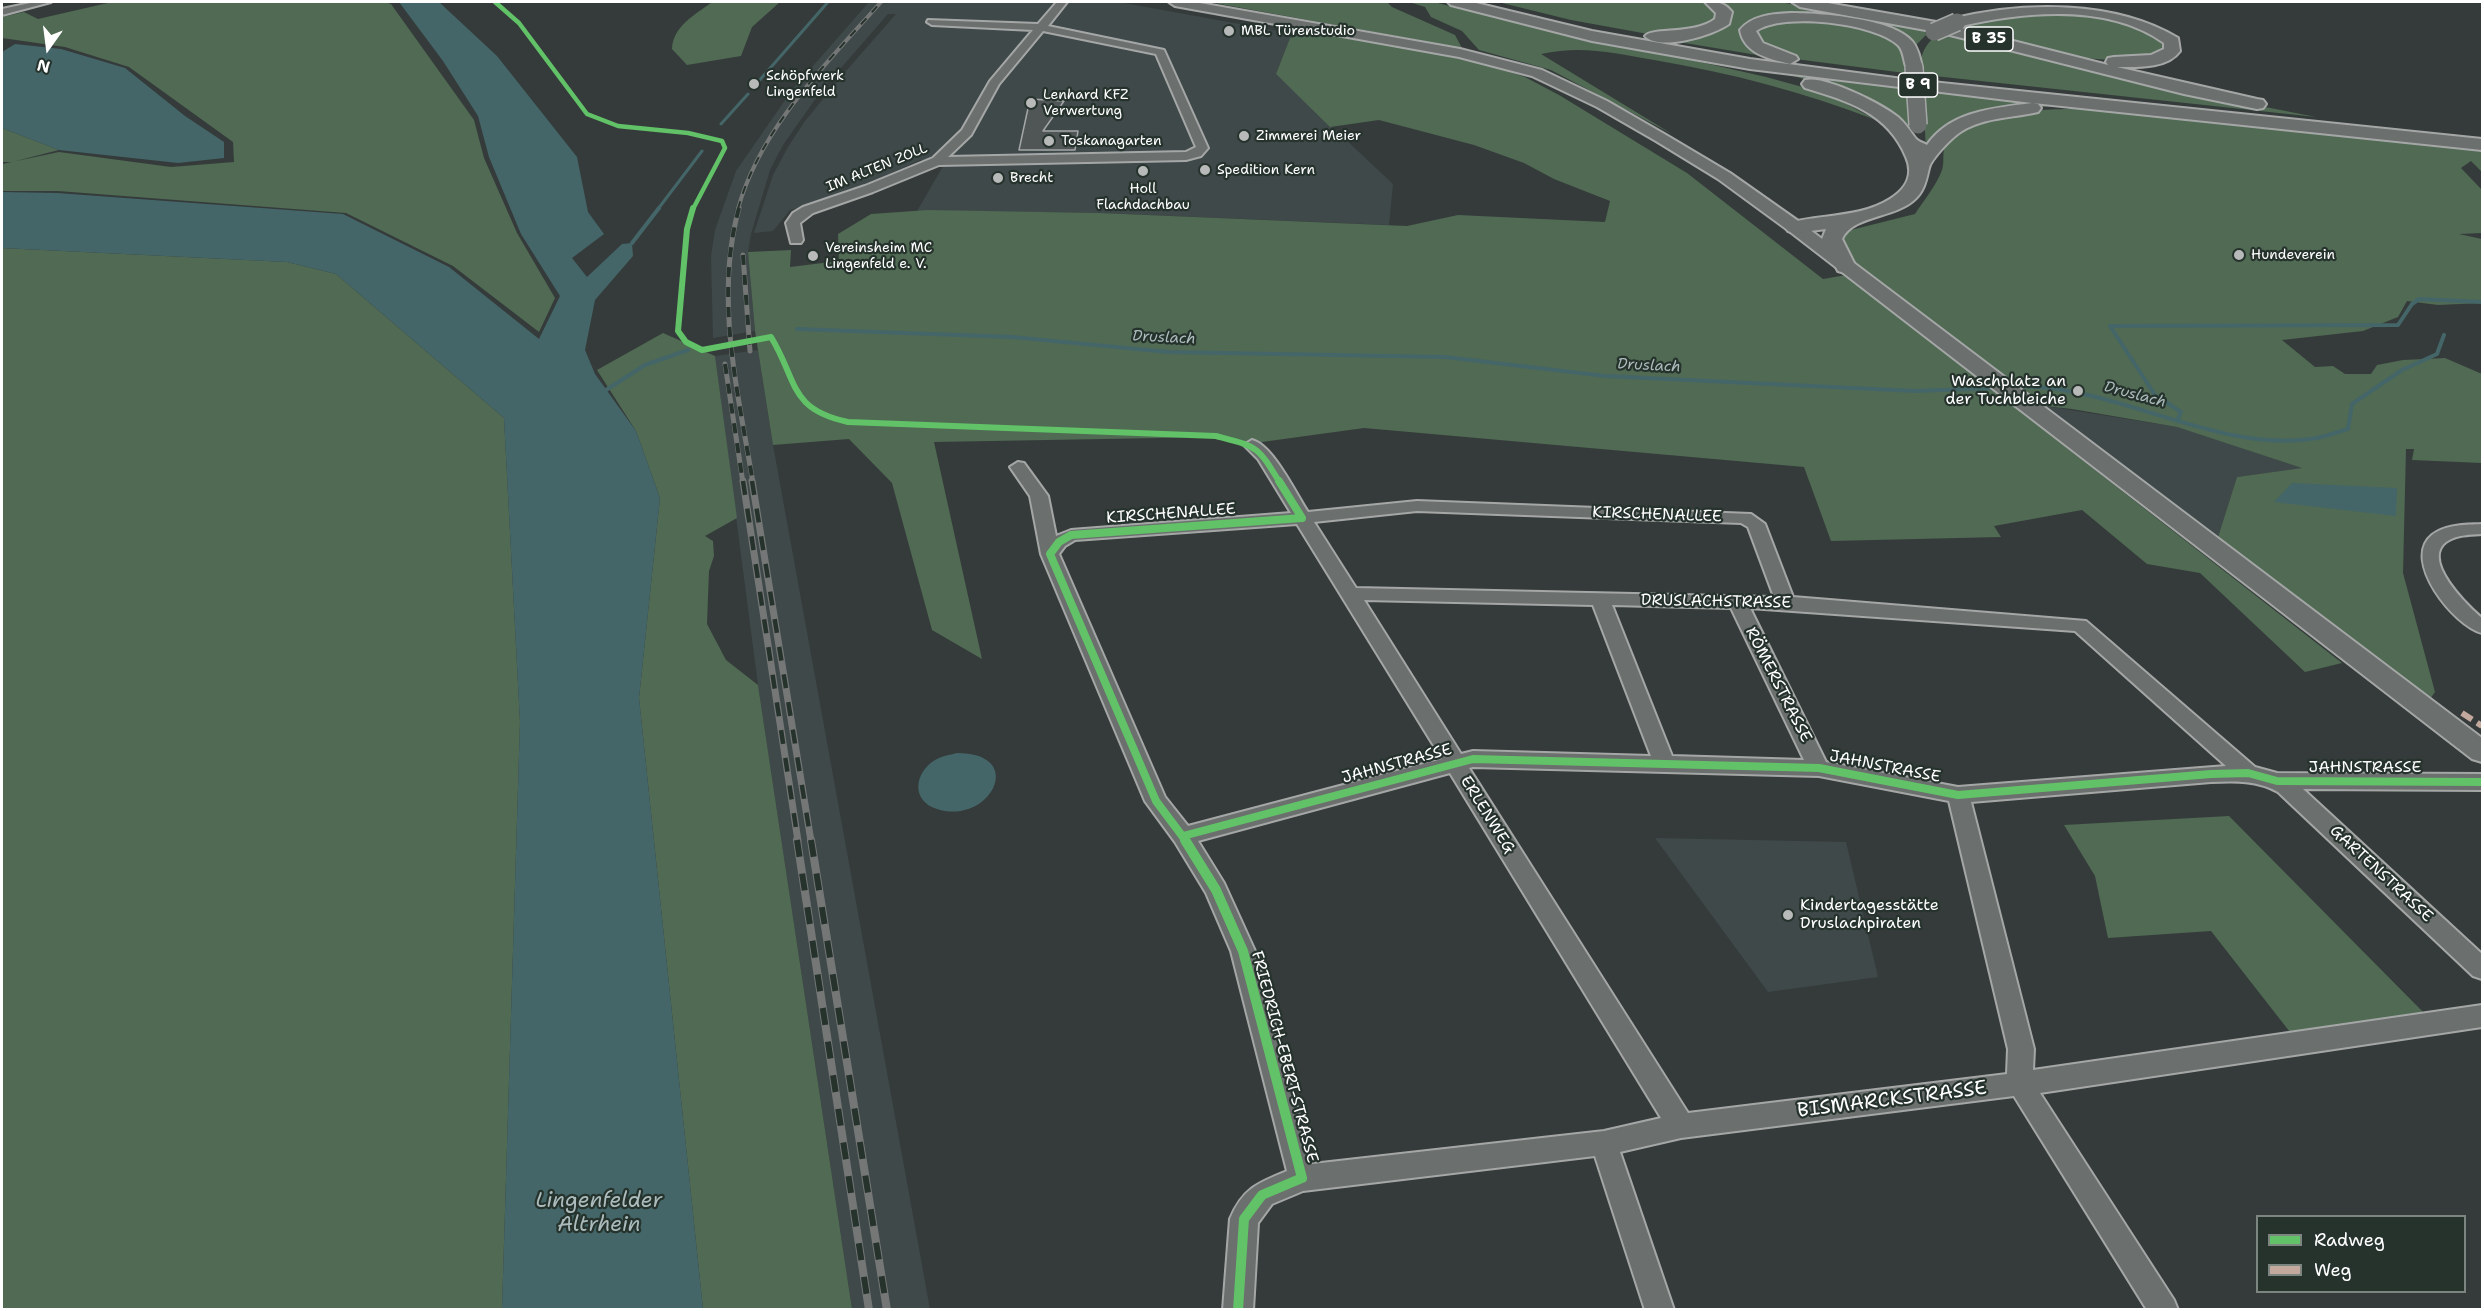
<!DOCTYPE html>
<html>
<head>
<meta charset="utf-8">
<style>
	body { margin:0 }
	#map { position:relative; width:2484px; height:1311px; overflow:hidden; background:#353b3a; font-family:"Shantell Sans",sans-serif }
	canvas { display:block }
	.frame { position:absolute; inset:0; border:3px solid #fff; pointer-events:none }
	.legend { position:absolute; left:2256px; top:1215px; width:210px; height:78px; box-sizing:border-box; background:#26332d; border:2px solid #7d8581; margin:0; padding:8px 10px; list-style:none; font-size:18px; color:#fff }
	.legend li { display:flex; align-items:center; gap:12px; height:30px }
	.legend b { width:30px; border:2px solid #7d8581 }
	.north { position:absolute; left:18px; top:18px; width:60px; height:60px; -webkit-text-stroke:4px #26332d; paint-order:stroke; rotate:194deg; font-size:16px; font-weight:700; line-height:24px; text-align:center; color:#fff }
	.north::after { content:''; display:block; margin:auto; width:21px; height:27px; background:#fff; clip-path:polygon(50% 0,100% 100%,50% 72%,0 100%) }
</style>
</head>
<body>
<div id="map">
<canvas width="2484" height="1311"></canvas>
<div class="frame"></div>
<ul class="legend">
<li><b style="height:8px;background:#61c268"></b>Radweg</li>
<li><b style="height:8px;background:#c3a89e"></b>Weg</li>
</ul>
<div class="north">N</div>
</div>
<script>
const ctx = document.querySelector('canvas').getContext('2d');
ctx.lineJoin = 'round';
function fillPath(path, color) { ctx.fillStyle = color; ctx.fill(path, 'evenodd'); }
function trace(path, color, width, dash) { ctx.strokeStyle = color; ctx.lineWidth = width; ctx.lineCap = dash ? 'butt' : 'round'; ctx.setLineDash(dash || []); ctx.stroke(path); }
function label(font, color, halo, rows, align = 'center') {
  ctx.font = font + ' "Shantell Sans",sans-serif'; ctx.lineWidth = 4.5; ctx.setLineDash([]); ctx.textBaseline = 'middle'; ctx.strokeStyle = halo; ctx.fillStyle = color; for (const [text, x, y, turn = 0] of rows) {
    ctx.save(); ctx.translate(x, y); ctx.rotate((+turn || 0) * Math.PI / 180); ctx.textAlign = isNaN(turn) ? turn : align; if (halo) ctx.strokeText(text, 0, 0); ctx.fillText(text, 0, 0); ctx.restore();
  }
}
fillPath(new Path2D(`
	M 869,2 L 1119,2 L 1300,35 L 1290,38 L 1276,74 L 1393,184 L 1389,225 L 1100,213 L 917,211 L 946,161 L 920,160 L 838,197 L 790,210 L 773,231 L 754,233 L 773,175 L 788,147 L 805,121 L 846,71 L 896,14 L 888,14 L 821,91 L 783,145 L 770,170 L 751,234 L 748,252 L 755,331 L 713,338 L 711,256 L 715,230 L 736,171 L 792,90 Z
	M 758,350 L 773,445 L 930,1309 L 852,1309 L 758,685 L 715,356 Z
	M 2039,405 L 2177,427 L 2304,468 L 2237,477 L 2218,537 Z
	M 1655,838 L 1846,842 L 1878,977 L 1768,992 Z`), '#3f494a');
fillPath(new Path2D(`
	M 112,2 L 385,2 L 391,4 L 474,120 L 484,158 L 517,233 L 555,298 L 539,332 L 453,266 L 346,213 L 58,191 L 2,191 L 2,164 L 59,152 L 171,167 L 234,162 L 233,142 L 129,67 L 65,47 L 2,38 L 2,17 L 24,12 L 38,19 Z
	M 712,2 L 780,2 L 752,27 L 741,56 L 687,65 L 672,49 C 673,26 695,15 712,2 Z
	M 1209,2 L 1387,2 L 1392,7 L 1455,35 L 1462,48 Z
	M 1409,2 L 1434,2 L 1590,42 L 1696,61 L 1766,77 L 1828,94 L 1876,120 C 1804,92 1731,73 1654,60 C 1614,53 1582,45 1541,54 L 1672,134 L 1551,70 L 1479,50 L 1462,31 L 1431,17 L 1425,7 Z
	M 1498,2 L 1708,2 L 1719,11 L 1712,26 L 1648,34 L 1571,20 Z
	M 1717,2 L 1779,2 L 1922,26 L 2235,101 L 2316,117 L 1925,75 L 1924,68 L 1920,67 C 1921,53 1925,46 1935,36 L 1931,30 L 1925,33 L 1927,34 L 1915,46 L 1901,36 L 1803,16 L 1746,26 L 1775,58 L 1667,40 L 1713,32 L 1722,5 Z
	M 2019,12 L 2113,16 L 2165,40 L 2164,52 L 2125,61 L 2082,58 L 1954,28 Z
	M 1791,18 L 1856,25 L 1898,40 L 1908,66 L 1905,66 L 1905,73 L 1795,59 L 1760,46 L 1753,30 Z
	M 1311,32 L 1441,55 L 1488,65 L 1525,77 L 1559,95 L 1687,173 L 1823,279 L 1864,272 L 1848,256 L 1839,241 L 1843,232 L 1915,214 C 1924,200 1936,186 1942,170 C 1945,162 1941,150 1947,143 C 1974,108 2048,109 2088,109 L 2482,149 L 2482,172 L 2471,161 L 2461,168 L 2482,190 L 2482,233 L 2459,234 L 2482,239 L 2482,303 L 2438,305 L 2407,301 L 2398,317 L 2363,331 L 2282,340 L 2315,367 L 2333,366 L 2345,374 L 2371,374 L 2377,365 L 2403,360 L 2445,358 L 2482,374 L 2482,463 L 2412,460 L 2414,449 L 2406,449 L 2403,573 L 2435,692 L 2430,699 L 2391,673 L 2218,537 L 2237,477 L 2302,468 L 2177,427 L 2072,409 L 2008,402 L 2342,663 L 2305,672 L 2200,573 L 2147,564 L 2082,510 L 1994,526 L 2001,537 L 1831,541 L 1804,467 L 1364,428 L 1262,442 L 1249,446 L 1217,437 L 934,442 L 982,659 L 932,630 L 892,483 L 849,439 L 773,445 L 755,331 L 748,252 L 791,250 L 790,267 L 839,261 L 838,234 L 871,214 L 928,210 L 1100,213 L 1407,226 L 1458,215 L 1605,222 L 1610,201 L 1554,179 L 1524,163 L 1474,145 L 1379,120 L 1330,127 L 1276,74 L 1290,38 Z
	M 1776,71 L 1906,87 L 1906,94 L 1910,94 L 1911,132 C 1874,103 1821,83 1776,71 Z
	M 1926,89 L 2065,105 L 1992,111 L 1926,150 L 1923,96 L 1926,96 Z
	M 2,128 L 59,150 L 12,162 L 2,162 Z
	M 2,248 L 287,262 L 336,274 L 504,418 L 520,722 L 502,1309 L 2,1310 Z
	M 663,333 L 715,356 L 737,518 L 705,536 L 713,541 L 714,556 L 709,571 L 707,624 L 726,660 L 758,685 L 852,1309 L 703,1309 L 639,698 L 660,498 L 636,431 L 597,370 Z
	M 2229,816 L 2426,1015 L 2293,1036 L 2211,931 L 2108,938 L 2095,876 L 2064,825 Z`), '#506a54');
fillPath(new Path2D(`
	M 399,2 L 439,2 L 497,56 L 577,157 L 588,212 L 604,234 L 572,258 L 587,277 L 622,244 L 632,243 L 633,256 L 595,300 L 585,350 L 595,374 L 636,431 L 660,498 L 639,698 L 703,1309 L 502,1309 L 520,722 L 504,418 L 336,274 L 287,262 L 2,248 L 2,192 L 57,193 L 343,214 L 449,267 L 539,339 L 560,296 L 521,234 L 489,157 L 478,116 L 443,61 Z
	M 15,44 L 61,49 L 125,68 L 185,116 L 224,142 L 224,158 L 178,163 L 59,150 L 2,128 L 2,52 Z
	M 2292,483 L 2397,488 L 2396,516 L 2274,502 Z
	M 957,753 C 1028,753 990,826 937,809 C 911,801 914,773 935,760 C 942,756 949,755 957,753 Z`), '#446668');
trace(new Path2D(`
	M 758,82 L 828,2
	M 721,124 L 748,94
	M 658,209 L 702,151`), '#446668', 3);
trace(new Path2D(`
	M 632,243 L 659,208
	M 797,329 L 1012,337 L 1168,352 L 1445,357 L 1605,376 L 1915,391 L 1998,388
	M 2010,387 C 2110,380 2217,456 2317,438 C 2327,436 2338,432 2348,429 L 2352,404 L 2402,370 L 2437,354 L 2444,335
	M 606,390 L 645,365 L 688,350
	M 2178,419 L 2181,412 L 2155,395 L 2110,326 L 2398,325 L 2412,304 L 2419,299 L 2482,302`), '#446668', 4);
const building = new Path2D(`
	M 1030,99 L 1064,101 L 1043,131 L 1078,131 L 1075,150 L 1019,150 Z`);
fillPath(building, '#505556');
trace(building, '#a4a7a6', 1.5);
const minor = new Path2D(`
	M 35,2 L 51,2 L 2,15 L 2,9 Z
	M 1057,2 L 1067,2 L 1048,26 L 1164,50 L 1208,148 L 1201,156 L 1186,160 L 939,165 L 873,192 L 813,213 L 800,223 L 803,240 L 801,243 L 791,243 L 786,223 L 793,213 L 803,207 L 865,186 L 933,158 L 962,130 L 990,81 L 1033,30 L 932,25 L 927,22 L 928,20 L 1038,24 ZM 1043,31 L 1156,54 L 1196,147 L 1186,152 L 948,157 L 971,135 L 999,84 Z
	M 1252,440 C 1273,445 1296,494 1308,512 L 1417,501 L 1751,514 L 1765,524 L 1793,597 L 2086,621 L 2255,767 L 2277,773 L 2482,774 L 2482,790 L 2303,789 L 2482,954 L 2482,979 L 2473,976 L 2278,792 C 2257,780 2235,781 2211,782 L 1971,802 L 2034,1049 L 2033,1070 L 2482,1005 L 2482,1027 L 2040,1093 L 2174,1300 L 2178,1310 L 2147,1310 L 2014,1096 L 1681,1138 L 1620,1152 L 1674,1310 L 1645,1310 L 1595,1156 L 1303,1191 L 1272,1204 L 1258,1223 L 1253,1310 L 1223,1310 L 1230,1219 C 1243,1188 1258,1183 1287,1171 L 1231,951 L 1206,893 L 1175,842 L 1145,801 L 1041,554 L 1030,496 L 1010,467 L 1018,462 L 1024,463 L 1048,496 L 1056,536 L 1071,530 L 1291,513 L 1258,459 L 1244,445 ZM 1417,511 L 1741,523 L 1748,527 L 1774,597 L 1356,588 L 1314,522 ZM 1297,524 L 1442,759 L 1188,826 L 1165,797 L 1059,554 L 1065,546 L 1075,540 ZM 1364,600 L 1593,605 L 1651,756 L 1473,751 L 1461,754 ZM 1612,605 L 1731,608 L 1804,760 L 1672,756 ZM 1750,608 L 2075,631 L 2226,766 L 1958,787 L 1826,762 ZM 1473,767 L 1819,776 L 1949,801 L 2008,1049 L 2007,1074 L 1688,1113 L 1469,768 ZM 1450,773 L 1661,1118 L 1604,1131 L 1312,1164 L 1255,951 L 1224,883 L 1198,841 Z
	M 2482,524 L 2482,534 C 2471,535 2457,534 2446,542 C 2421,561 2468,606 2482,618 L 2482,633 C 2454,626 2401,560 2432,535 C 2446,524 2466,525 2482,524 Z`);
const major = new Path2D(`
	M 1169,2 L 1194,2 L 1460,49 L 1542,70 L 1607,101 L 1666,135 L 1730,173 L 1801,223 L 2482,738 L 2482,762 L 2472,759 L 1789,231 L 1718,179 L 1656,141 L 1597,107 L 1532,76 L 1459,57 L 1175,6 Z`);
const highway = new Path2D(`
	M 1448,2 L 1472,2 L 1592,31 L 1750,59 L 1903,79 L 2482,139 L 2482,150 L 2033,103 L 2038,104 L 2041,108 L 2038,112 C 2013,118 1985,117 1962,131 C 1953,136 1931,159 1929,168 C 1926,181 1924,192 1913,201 C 1893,218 1852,216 1842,239 L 1856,267 L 1852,271 L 1845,273 L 1838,271 L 1822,239 L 1826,229 L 1795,233 L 1788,231 L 1785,227 L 1788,223 C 1821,214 1860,218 1890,199 C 1906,189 1914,175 1906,157 C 1888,113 1848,101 1805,88 L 1802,84 L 1805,80 C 1825,75 1882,104 1898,117 C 1906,124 1910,131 1916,139 C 1919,142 1924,143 1927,145 C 1950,111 1994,108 2032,103 L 1750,69 L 1592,41 L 1451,5 Z
	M 1705,2 C 1717,2 1724,2 1732,12 L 1729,24 C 1714,35 1659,52 1645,36 C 1653,27 1694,35 1715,19 L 1716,13 Z
	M 1792,2 L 1822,2 L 1942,23 L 2108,65 L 2106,62 L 2108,58 L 2114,57 L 2151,55 L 2164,49 L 2164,43 C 2107,2 2022,12 1957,27 L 1949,22 L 1951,19 C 2023,1 2115,0 2178,38 L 2180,51 C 2167,69 2137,67 2117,67 L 2257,99 L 2263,100 L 2266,104 L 2263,108 L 2257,109 L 2184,94 L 1942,33 L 1800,7 Z
	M 1791,13 C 1820,13 1892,18 1912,41 C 1918,48 1920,58 1922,67 L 1914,72 L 1908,71 C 1903,63 1905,52 1898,45 C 1874,23 1783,12 1756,31 L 1763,43 L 1796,56 L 1798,59 L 1790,64 C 1770,59 1744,54 1740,30 C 1752,15 1773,14 1791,13 Z`);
trace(minor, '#a4a7a6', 4);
trace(major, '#a4a7a6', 4);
trace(highway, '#a4a7a6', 4);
fillPath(minor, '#6b6f6d');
fillPath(major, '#6b6f6d');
fillPath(highway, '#6b6f6d');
const railFar3 = new Path2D(`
	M 738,209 C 760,128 827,63 881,2`);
const railFar2 = new Path2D(`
	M 739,208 C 714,298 738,392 753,483
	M 743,255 L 750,351
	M 725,364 L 743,483`);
const railFar1 = new Path2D(`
	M 743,481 L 798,841
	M 752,481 L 811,841`);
const rail = new Path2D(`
	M 797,840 L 869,1310
	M 811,840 L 887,1310`);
trace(railFar3, '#757776', 4);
trace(railFar2, '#757776', 5);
trace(railFar1, '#757776', 7);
trace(rail, '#757776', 8);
trace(railFar3, '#26332d', 2, [8]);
trace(railFar2, '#26332d', 4, [10]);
trace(railFar1, '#26332d', 4.5, [14]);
trace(rail, '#26332d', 6, [17]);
const highwayBridge = new Path2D(`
	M 1934,32 L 1957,22
	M 1914,67 L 1918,125`);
trace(highwayBridge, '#a4a7a6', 20, []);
trace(highwayBridge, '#6b6f6d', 17);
trace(new Path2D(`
	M 2462,713 L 2482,726`), '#c3a89e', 6, [12, 6]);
trace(new Path2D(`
	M 495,2 L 519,23 L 587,114 L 618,126 L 688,133 L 722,141 L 725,148 L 693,209`), '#61c268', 4.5);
trace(new Path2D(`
	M 693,208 L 687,229 L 678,331 L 686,342 L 702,350 L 771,337 C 798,381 788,409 848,422 L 1216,436 C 1258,447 1257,445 1280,483`), '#61c268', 6);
trace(new Path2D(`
	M 1183,836 L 1473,759 L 1819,768 L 1958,795 L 2211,774 L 2248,773 L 2277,781 L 2482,782
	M 1186,841 L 1156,801 L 1050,554 L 1059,542 L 1071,535 L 1302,518 L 1279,481`), '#61c268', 8);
trace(new Path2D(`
	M 1185,840 L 1216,890 L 1243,951 L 1302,1178 L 1262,1195 L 1244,1219 L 1238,1310`), '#61c268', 10);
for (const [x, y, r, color] of [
	[1229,31,6,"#b8baba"],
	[754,84,6,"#b8baba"],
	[1031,103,6,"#b8baba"],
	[1244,136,6,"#b8baba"],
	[1049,141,6,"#b8baba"],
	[1205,170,6,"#b8baba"],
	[1143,171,6,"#b8baba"],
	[998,178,6,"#b8baba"],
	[2239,255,6,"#b8baba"],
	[813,256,6,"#b8baba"],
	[2078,391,6,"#b8baba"],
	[1788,915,6,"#b8baba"]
]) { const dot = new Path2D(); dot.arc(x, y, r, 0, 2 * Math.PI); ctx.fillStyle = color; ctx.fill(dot); trace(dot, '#26332d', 2); }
label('14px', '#fff', '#26332d', [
	["MBL Türenstudio",1241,31],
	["Schöpfwerk",766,76],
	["Lingenfeld",766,92],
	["Lenhard KFZ",1043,95],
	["Verwertung",1043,111],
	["Zimmerei Meier",1256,136],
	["Toskanagarten",1061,141],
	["Spedition Kern",1217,170],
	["Brecht",1010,178],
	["Holl",1143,189,"center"],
	["Flachdachbau",1143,205,"center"],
	["Vereinsheim MC",825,248],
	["Lingenfeld e. V.",825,264],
	["Hundeverein",2251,255]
], 'left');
label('14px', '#fff', '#26332d', [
	["IM ALTEN ZOLL",877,168,-22]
]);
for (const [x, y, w] of [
	[1989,39,48],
	[1918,85,39]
]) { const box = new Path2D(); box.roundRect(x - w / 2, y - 12, w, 24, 4.5); ctx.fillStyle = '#26332d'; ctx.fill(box); trace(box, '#fff', 1.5); }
label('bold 15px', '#fff', null, [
	["B 35",1989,39],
	["B 9",1918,85]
]);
label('italic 15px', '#acbcbd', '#26332d', [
	["Druslach",1164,338,3],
	["Druslach",1649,366,3],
	["Druslach",2135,395,15]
]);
label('16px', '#fff', '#26332d', [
	["Waschplatz an",2066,382],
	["der Tuchbleiche",2066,400],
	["Kindertagesstätte",1800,906,"left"],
	["Druslachpiraten",1800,924,"left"]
], 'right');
label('16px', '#fff', '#26332d', [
	["KIRSCHENALLEE",1171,514,-4],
	["KIRSCHENALLEE",1657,515,2],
	["DRUSLACHSTRASSE",1716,602,1],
	["RÖMERSTRASSE",1778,685,63],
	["JAHNSTRASSE",1397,764,-15],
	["JAHNSTRASSE",1885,767,11],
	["JAHNSTRASSE",2365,768],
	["ERLENWEG",1487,815,58],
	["GARTENSTRASSE",2381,874,43],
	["FRIEDRICH-EBERT-STRASSE",1284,1057,75]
]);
label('20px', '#fff', '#26332d', [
	["BISMARCKSTRASSE",1892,1100,-7]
]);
label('italic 21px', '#acbcbd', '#26332d', [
	["Lingenfelder",599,1202],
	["Altrhein",599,1226]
]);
</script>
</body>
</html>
